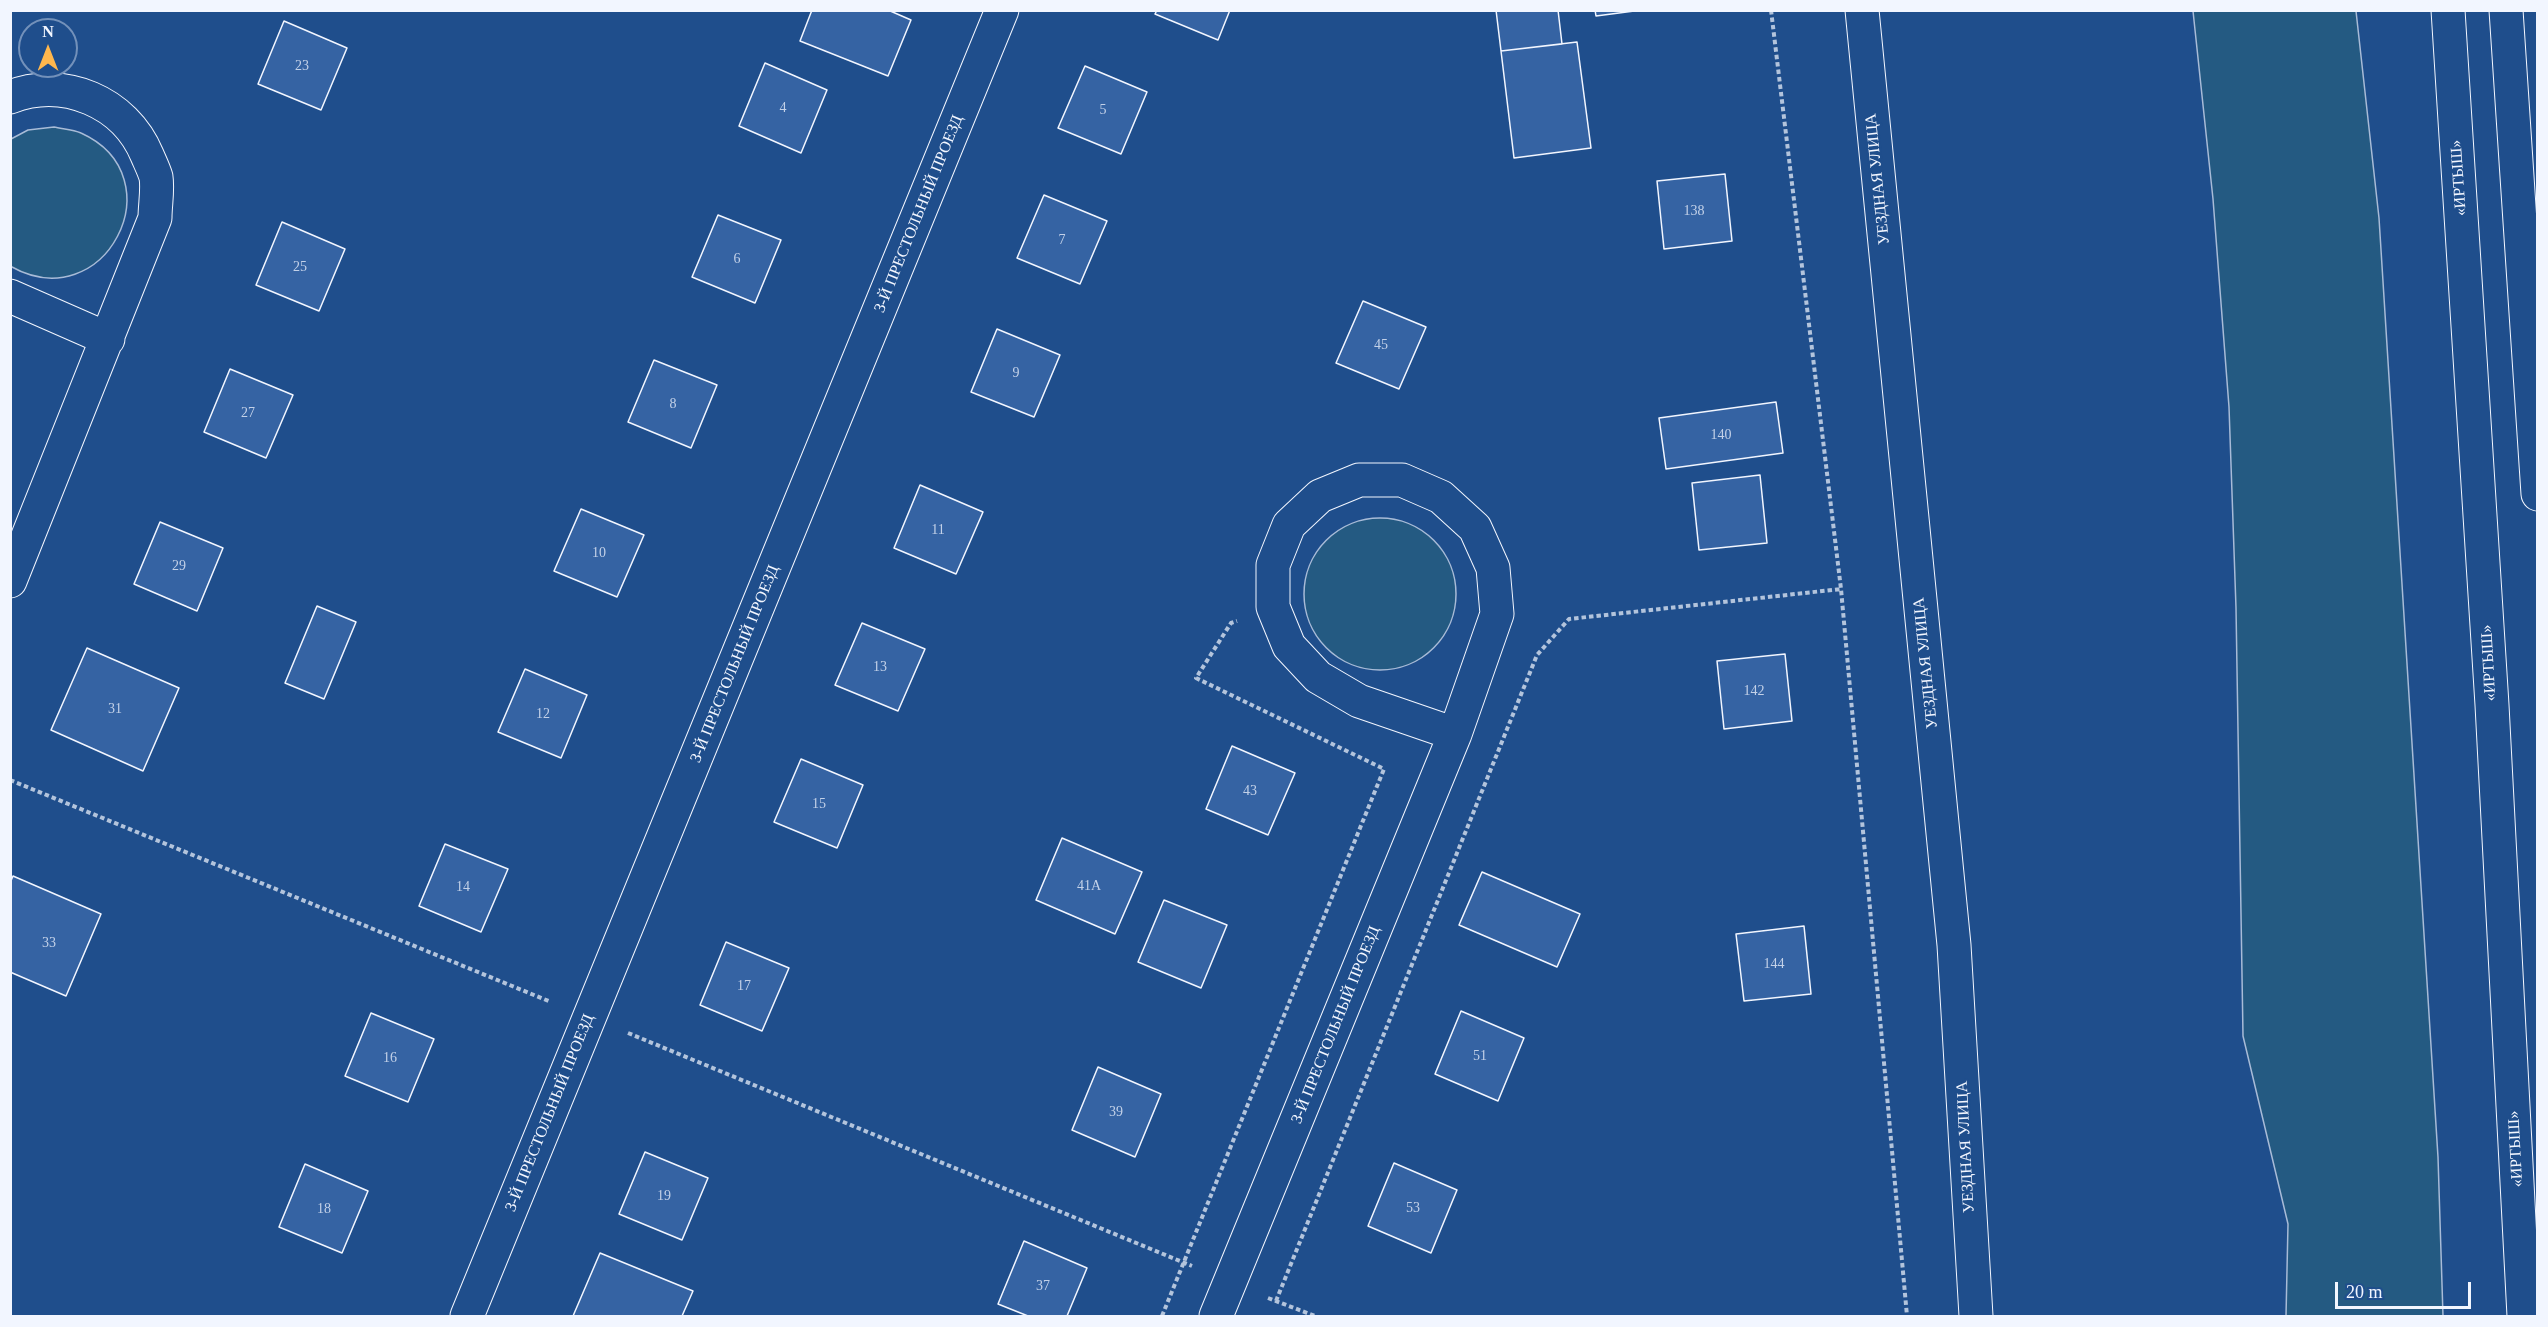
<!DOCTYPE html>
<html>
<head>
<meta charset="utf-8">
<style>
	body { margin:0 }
	#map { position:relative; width:2548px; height:1327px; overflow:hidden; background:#1f4e8c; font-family:Georgia,serif }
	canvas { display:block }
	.frame { position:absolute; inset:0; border:12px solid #f2f6ff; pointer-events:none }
	.north { position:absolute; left:18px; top:18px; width:60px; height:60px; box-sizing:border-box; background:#1f4e8c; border:2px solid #7391ba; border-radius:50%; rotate:0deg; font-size:16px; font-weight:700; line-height:24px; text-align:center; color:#f2f6ff }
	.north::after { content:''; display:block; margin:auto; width:21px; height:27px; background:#ffb74d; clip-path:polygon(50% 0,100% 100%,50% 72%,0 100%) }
	.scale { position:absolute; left:2335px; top:1282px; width:136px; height:27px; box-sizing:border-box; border:3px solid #f2f6ff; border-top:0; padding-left:8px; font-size:18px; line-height:21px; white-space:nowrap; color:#f2f6ff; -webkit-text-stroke:4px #1f4e8c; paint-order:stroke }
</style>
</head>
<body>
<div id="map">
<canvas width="2548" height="1327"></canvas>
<div class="frame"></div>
<div class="north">N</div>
<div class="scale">20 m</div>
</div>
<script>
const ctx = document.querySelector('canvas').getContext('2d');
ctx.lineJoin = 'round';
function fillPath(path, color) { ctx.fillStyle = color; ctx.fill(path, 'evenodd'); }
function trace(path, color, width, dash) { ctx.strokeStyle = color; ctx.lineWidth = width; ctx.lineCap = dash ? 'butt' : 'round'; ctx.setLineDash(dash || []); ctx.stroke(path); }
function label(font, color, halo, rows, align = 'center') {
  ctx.font = font + ' Georgia,serif'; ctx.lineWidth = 4.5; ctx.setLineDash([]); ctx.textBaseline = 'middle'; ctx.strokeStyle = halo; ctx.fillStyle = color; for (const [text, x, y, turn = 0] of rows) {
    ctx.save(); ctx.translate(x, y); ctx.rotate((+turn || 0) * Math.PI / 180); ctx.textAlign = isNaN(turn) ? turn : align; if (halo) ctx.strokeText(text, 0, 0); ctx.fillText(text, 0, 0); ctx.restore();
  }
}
const green = new Path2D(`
	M 2193,11 L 2356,11 L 2379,218 L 2438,1157 L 2443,1316 L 2286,1316 L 2288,1224 L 2243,1036 L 2236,608 L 2229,407 L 2213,199 Z
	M 54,127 C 62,129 73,129 81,133 C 178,177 105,320 10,266 L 11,139 L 28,130 Z
	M1304 594a76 76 0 1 1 152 0a76 76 0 1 1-152 0Z`);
fillPath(green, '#245a82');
trace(green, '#a8bbd7', 1.5);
const building = new Path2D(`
	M 812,10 L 888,10 L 911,20 L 888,76 L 800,41 Z
	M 1157,10 L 1230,10 L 1218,40 L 1155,14 Z
	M 1496,10 L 1558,10 L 1562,44 L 1501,51 Z
	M 1595,10 L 1642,10 L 1596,16 Z
	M 284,21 L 347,48 L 321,110 L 258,84 Z
	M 1577,42 L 1591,148 L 1514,158 L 1501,51 Z
	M 765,63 L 827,90 L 801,153 L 739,126 Z
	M 1085,66 L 1147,92 L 1121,154 L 1058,128 Z
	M 1725,174 L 1732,241 L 1664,249 L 1657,181 Z
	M 1044,195 L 1107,221 L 1080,284 L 1017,258 Z
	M 718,215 L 781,240 L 755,303 L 692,277 Z
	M 282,222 L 345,249 L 319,311 L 256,285 Z
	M 1363,301 L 1426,327 L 1399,389 L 1336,363 Z
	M 997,329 L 1060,355 L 1034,417 L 971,392 Z
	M 654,360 L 717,385 L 691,448 L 628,422 Z
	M 230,369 L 293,395 L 266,458 L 204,432 Z
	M 1776,402 L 1783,453 L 1666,469 L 1659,418 Z
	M 1760,475 L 1767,543 L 1699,550 L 1692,483 Z
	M 920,485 L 983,512 L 956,574 L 894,548 Z
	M 581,509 L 644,535 L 617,597 L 554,571 Z
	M 160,522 L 223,548 L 197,611 L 134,584 Z
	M 317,606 L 356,622 L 324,699 L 285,683 Z
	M 862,623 L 925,649 L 898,711 L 835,685 Z
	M 87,648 L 179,688 L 143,771 L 51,730 Z
	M 1785,654 L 1792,721 L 1724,729 L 1717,661 Z
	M 525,669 L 587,695 L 561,758 L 498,732 Z
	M 1232,746 L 1295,773 L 1268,835 L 1206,809 Z
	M 801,759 L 863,785 L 837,848 L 774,822 Z
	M 1062,838 L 1142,872 L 1115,934 L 1036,900 Z
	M 445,844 L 508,869 L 481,932 L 419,906 Z
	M 1482,872 L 1580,914 L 1557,967 L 1459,925 Z
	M 13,876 L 101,914 L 66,996 L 10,972 L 10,883 Z
	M 1164,900 L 1227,925 L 1201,988 L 1138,962 Z
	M 1804,926 L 1811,994 L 1744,1001 L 1736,934 Z
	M 726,942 L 789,968 L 762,1031 L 700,1005 Z
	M 1461,1011 L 1524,1038 L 1498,1101 L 1435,1074 Z
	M 371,1013 L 434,1039 L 408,1102 L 345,1076 Z
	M 1098,1067 L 1161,1094 L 1135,1157 L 1072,1130 Z
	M 645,1152 L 708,1178 L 682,1240 L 619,1214 Z
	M 1394,1163 L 1457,1190 L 1431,1253 L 1368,1226 Z
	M 305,1164 L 368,1191 L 342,1253 L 279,1227 Z
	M 1024,1241 L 1087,1268 L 1067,1316 L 1028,1316 L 998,1304 Z
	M 600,1253 L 693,1291 L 682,1316 L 573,1316 Z`);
fillPath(building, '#3563a3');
trace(building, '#f2f6ff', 1.5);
const minor = new Path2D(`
	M 1862,10 L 1954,945 L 1976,1316
	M 10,97 C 64,76 125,102 147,155 C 150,162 154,170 156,177 C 158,190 155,205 155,218 L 10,581
	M 10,296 L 108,339
	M 467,1316 L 1002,10
	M 1216,1316 L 1455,734 L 1497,614 L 1493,568 L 1475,528 L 1441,497 L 1402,480 L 1359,480 L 1320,496 L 1289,525 L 1273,565 L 1273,607 L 1289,646 L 1318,677 L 1359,701 L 1455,734`);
const highway = new Path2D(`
	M 2448,10 L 2492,705 L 2524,1316
	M 2506,10 L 2538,494`);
trace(minor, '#f2f6ff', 35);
trace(highway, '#f2f6ff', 35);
trace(new Path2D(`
	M 1771,10 L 1841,589 L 1907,1316
	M 10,780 L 551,1002
	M 628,1033 L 1192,1266
	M 1268,1298 L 1315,1316
	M 1276,1301 L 1537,655 L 1569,619 L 1841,589
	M 1162,1316 L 1384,769 L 1196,678 L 1231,623 L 1237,621`), '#b3c4dc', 4, [4.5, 3]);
trace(minor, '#1f4e8c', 33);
trace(highway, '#1f4e8c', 33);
label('14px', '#c3d1e8', null, [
	["23",302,66],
	["4",783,108],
	["5",1103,110],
	["138",1694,211],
	["7",1062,240],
	["6",737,259],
	["25",300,267],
	["45",1381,345],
	["9",1016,373],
	["8",673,404],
	["27",248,413],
	["140",1721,435],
	["11",938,530],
	["10",599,553],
	["29",179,566],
	["13",880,667],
	["142",1754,691],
	["31",115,709],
	["12",543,714],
	["43",1250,791],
	["15",819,804],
	["41А",1089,886],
	["14",463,887],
	["33",49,943],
	["144",1774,964],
	["17",744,986],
	["51",1480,1056],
	["16",390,1058],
	["39",1116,1112],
	["19",664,1196],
	["53",1413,1208],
	["18",324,1209],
	["37",1043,1286]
]);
label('16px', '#f2f6ff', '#1f4e8c', [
	["«ИРТЫШ»",2459,178,-94],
	["УЕЗДНАЯ УЛИЦА",1878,179,-96],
	["3-Й ПРЕСТОЛЬНЫЙ ПРОЕЗД",919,214,-68],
	["УЕЗДНАЯ УЛИЦА",1926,663,-96],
	["«ИРТЫШ»",2489,663,-93],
	["3-Й ПРЕСТОЛЬНЫЙ ПРОЕЗД",735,664,-68],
	["3-Й ПРЕСТОЛЬНЫЙ ПРОЕЗД",1336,1025,-68],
	["3-Й ПРЕСТОЛЬНЫЙ ПРОЕЗД",550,1113,-68],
	["УЕЗДНАЯ УЛИЦА",1966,1147,-93],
	["«ИРТЫШ»",2516,1149,-93]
]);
</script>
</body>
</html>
